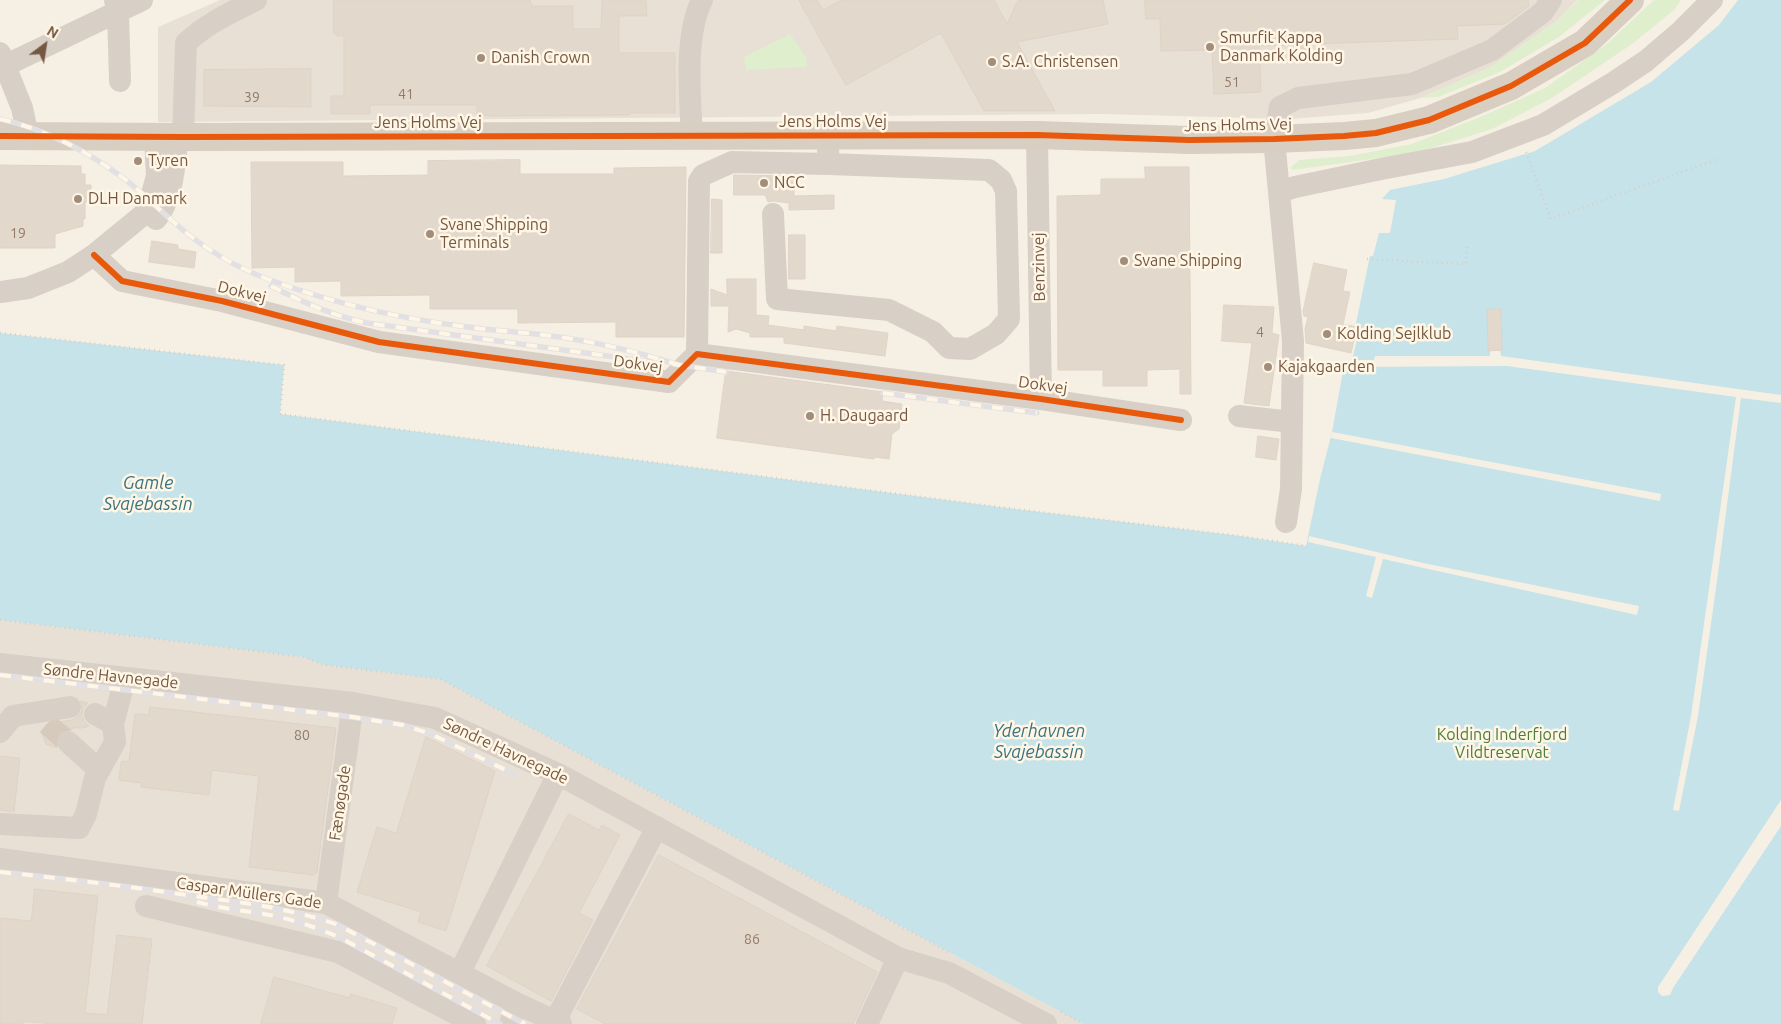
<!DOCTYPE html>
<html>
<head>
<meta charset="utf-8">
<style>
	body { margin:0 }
	#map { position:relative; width:1781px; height:1024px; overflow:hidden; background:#f6f0e4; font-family:Ubuntu,sans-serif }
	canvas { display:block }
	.north { position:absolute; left:20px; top:20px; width:50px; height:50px; -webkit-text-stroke:4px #fff6e5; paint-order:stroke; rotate:31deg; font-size:14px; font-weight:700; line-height:20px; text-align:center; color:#755843 }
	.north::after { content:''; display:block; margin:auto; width:18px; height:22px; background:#755843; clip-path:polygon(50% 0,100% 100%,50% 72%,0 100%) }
</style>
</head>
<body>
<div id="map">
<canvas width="1781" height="1024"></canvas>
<div class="north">N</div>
</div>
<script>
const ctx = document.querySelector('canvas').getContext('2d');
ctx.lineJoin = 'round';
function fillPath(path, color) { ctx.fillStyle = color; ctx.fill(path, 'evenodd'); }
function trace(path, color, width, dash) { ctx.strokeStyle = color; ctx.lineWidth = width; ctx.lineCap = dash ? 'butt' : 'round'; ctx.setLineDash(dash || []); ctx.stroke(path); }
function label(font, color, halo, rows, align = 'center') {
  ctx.font = font + ' Ubuntu,sans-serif'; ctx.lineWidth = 5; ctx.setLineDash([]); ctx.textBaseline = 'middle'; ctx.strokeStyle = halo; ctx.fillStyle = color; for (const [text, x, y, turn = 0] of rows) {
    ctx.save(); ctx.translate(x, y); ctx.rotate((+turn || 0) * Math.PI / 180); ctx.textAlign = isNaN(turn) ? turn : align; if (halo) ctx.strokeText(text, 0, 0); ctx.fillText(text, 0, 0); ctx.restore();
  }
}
fillPath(new Path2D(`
	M 220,0 L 1577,0 L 1557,21 L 1491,67 L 1421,98 L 1368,113 L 1290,119 L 1100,114 L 158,122 L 158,27 Z
	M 0,620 L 303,657 L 325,665 L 440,679 L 1083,1024 L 0,1024 Z`), '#e9e0d5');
fillPath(new Path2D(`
	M 1578,0 L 1605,0 L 1559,37 L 1500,72 L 1438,97 L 1421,98 L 1491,67 L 1557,21 Z
	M 1654,0 L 1681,0 L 1674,10 L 1632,44 L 1552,98 L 1492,129 L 1416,153 L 1292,170 L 1291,167 L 1299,160 L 1350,156 L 1412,144 L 1485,115 L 1545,88 L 1608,43 Z
	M 790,34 L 806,57 L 807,67 L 746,70 L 744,57 Z`), '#dfeecd');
fillPath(new Path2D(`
	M 1738,0 L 1781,0 L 1781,1024 L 1083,1024 L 440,679 L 324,665 L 303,657 L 0,620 L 0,333 L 284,365 L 280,414 L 1015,509 L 1240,536 L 1306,546 L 1320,479 L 1332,432 L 1345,360 L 1352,360 L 1360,328 L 1356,323 L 1370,256 L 1373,256 L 1379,233 L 1390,233 L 1396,200 L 1382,199 L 1390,190 L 1444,179 L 1535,151 L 1651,82 L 1719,25 Z`), '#c5e3e8');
fillPath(new Path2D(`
	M 1501,309 L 1502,350 L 1500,350 L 1501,356 L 1781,395 L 1781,403 L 1741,398 L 1717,581 L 1698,716 L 1679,811 L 1673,810 L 1691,716 L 1736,397 L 1507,366 L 1344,367 L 1345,360 L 1374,360 L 1375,356 L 1490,356 L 1490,351 L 1488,350 L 1487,310 Z
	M 1332,432 L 1661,494 L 1660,501 L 1331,438 Z
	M 1309,536 L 1423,563 L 1639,606 L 1637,615 L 1383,559 L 1372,598 L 1366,596 L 1376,557 L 1308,542 Z
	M 1781,800 L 1781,826 L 1673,988 L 1670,995 L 1662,996 L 1658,992 L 1658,987 Z`), '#f6f0e4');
const building = new Path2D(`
	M 334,0 L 530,0 L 532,6 L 573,6 L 573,29 L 601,29 L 602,0 L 646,0 L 647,16 L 619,16 L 619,53 L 675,53 L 675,113 L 629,113 L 629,115 L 490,116 L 477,114 L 477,105 L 370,105 L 370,114 L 331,114 L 331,96 L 344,96 L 344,36 L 337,36 L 337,34 L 334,34 Z
	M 799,0 L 817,0 L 823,10 L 842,0 L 994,0 L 1007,24 L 1016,4 L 1019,0 L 1103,0 L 1108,24 L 1017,42 L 1055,111 L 984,111 L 941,33 L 846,85 Z
	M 1145,0 L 1528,0 L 1529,6 L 1505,24 L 1457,26 L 1458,39 L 1309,44 L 1310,48 L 1292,49 L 1292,45 L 1259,46 L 1261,92 L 1214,94 L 1212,50 L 1161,51 L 1160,19 L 1146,19 Z
	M 311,69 L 311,107 L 204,106 L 204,70 Z
	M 520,160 L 520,174 L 614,174 L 614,168 L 686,167 L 684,337 L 616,337 L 616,322 L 518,323 L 518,309 L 430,309 L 430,295 L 341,296 L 341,281 L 295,282 L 295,267 L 252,268 L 251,162 L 343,162 L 343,176 L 428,175 L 428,161 Z
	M 0,165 L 81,166 L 81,174 L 85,174 L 85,185 L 91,185 L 91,202 L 85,202 L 85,219 L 83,219 L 83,226 L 55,234 L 55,248 L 0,248 Z
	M 1145,167 L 1189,167 L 1191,394 L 1180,394 L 1180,369 L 1147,370 L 1147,386 L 1103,386 L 1103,370 L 1058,370 L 1057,196 L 1101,195 L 1101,179 L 1145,179 Z
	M 734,175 L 794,176 L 794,196 L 834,195 L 834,209 L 789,210 L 789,203 L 773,201 L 768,202 L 765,195 L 734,195 Z
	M 712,199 L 722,200 L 722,253 L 711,253 Z
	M 789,235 L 805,235 L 805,279 L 789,279 Z
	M 152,241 L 178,245 L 178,249 L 196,252 L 194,268 L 149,262 Z
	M 1314,263 L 1347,270 L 1343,291 L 1350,292 L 1343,324 L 1357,327 L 1351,353 L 1306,343 L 1305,329 L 1308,317 L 1304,316 L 1303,312 Z
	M 727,279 L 756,279 L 756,315 L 769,316 L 768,325 L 804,330 L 804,326 L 836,331 L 837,326 L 888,333 L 885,356 L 784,343 L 784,337 L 750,337 L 750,333 L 736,329 L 728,332 L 729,306 L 711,306 L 711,289 L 727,295 Z
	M 1224,305 L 1274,307 L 1272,333 L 1279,335 L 1269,406 L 1244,403 L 1252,343 L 1222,341 Z
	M 1501,309 L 1502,350 L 1488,351 L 1487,310 Z
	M 726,371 L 883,392 L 882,401 L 902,404 L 899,429 L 892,434 L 889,459 L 875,457 L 874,459 L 717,438 Z
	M 1258,436 L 1279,439 L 1276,460 L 1256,457 Z
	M 81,701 L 88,703 L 83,708 L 82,715 L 84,721 L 89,726 L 82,728 L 72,728 L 72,730 L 64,729 L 59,733 L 55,740 L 57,748 L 46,744 L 42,734 L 45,726 L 47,724 L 72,720 L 78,717 L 82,711 Z
	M 150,707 L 336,728 L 317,872 L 314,875 L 249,867 L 259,776 L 212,770 L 209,795 L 141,787 L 141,783 L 119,780 L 121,762 L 129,761 L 135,714 L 149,715 Z
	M 426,737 L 495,771 L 446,931 L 418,922 L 421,912 L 357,892 L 377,827 L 396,833 Z
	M 0,756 L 20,758 L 14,812 L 0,810 Z
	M 569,814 L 599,830 L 602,825 L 620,835 L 579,913 L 593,920 L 551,1001 L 487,966 Z
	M 659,855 L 877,972 L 853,1024 L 605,1024 L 577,1009 Z
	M 35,889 L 98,896 L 85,1013 L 107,1015 L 117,935 L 152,939 L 142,1024 L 53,1024 L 23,1021 L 23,1024 L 0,1024 L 0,918 L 31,921 Z
	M 274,977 L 350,998 L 351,994 L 397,1008 L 392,1024 L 261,1024 Z`);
fillPath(building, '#e3d8cc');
trace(building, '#dfd3c6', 1);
trace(new Path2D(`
	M 47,724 L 68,742`), '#d6cabc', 22, [22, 11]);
trace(new Path2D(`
	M 1526,152 L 1551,219 L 1718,159
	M 1367,259 L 1466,264 L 1467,245
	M 0,333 L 284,365 L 280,414 L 1015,509 L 1240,536 L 1307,546
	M 0,620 L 303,657 L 324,665 L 440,679 L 950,953
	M 1061,1012 L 1083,1024`), '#d7cec7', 2.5, [1, 4]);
trace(new Path2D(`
	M 115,0 L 118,11 L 120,81
	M 0,53 L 22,108 L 28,136
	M 0,68 L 142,0
	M 1037,135 L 1041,399
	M 692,136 C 690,96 684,36 702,0
	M 183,137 L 186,43 C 207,23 230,13 256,0
	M 1279,192 L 1295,187 L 1381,169 L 1472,152 L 1543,125 L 1613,83 L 1646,61 L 1681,31 L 1712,0
	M 773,214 L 777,299 L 889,310 L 933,332 L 949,348 L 970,349 L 996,334 L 1009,319 L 1006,191 L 1001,180 L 989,170 L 829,164
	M 156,219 C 174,197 174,164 178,137
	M 94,255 L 122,281 L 222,301 L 379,342 L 669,382 L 697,354
	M 0,292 L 28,288 L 68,272 L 94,255 L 144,214 L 150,201 L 157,176 L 155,137
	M 697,354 L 1041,399 L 1181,420
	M 697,354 L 699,181 L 703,175 L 732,162 L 829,164 L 828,149
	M 1239,416 L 1292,422
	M 1286,522 L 1291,489 L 1293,341 L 1274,139 L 1280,107 L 1298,98 L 1412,84 L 1492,50 L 1543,12 L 1551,0
	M 0,664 L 353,703 L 435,718 L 558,774 L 898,958 L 949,973 L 1046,1024
	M 113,724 L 122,690 L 123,678
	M 0,732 L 13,716 L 70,707
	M 68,742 L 99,770
	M 0,824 L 79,828 L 86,814 L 95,778 L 115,742 L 113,724 L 95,714
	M 0,859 L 326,903 L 516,1003 L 561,1024
	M 326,903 L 353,703
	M 146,906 L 338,952 L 475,1024
	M 460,972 L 558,774
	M 555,1021 L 657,827
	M 510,1024 L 516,1003
	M 867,1024 L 898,958`), '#d8cfc7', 22);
trace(new Path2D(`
	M 0,136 L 183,137 L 1037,135 L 1189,140 L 1274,139 L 1344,136 L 1376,133 L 1429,120 L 1511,86 L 1585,43 L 1630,0`), '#d8cec1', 28);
const rail = new Path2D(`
	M 0,119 C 44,129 85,150 122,177 C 141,191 158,209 176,224 C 204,249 239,269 273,281 C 336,304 402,319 468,327 C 495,331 523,332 551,336 C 594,341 637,352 679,365
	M 271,286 C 302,302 333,316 367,323 L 651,362
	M 673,364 L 726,372
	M 883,393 L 1037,413
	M 0,675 L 352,717 L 403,725 L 431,734 L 514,774
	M 0,872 C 67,879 134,887 200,897 C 247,903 293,909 338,925 L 525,1024
	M 197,902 C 223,909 249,911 274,916 C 298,921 320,929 341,938 L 500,1024`);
trace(rail, '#e3e0e3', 5.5);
trace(rail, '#fff6e5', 4, [11]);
trace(new Path2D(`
	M 0,136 L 183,137 L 1037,135 L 1189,140 L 1274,139 L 1344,136 L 1376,133 L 1429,120 L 1511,86 L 1585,43 L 1630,0
	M 94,255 L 122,281 L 222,301 L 379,342 L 669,382 L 697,354 L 1041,399 L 1181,420`), '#e8590c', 6);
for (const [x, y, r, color] of [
	[1210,47,5,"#a28d7b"],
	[481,58,5,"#a28d7b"],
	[992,62,5,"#a28d7b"],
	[138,161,5,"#a28d7b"],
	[764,183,5,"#a28d7b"],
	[78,199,5,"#a28d7b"],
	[430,234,5,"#a28d7b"],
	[1124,261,5,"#a28d7b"],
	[1327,334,5,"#a28d7b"],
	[1268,367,5,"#a28d7b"],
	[810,416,5,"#a28d7b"]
]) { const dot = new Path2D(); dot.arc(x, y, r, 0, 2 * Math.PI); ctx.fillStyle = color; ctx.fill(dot); trace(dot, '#fff6e5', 2); }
label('14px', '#927a68', null, [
	["51",1232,82],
	["41",406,94],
	["39",252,97],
	["19",18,233],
	["4",1260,332],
	["80",302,735],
	["86",752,939]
]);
label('16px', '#755843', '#fff6e5', [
	["Smurfit Kappa",1220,38],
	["Danmark Kolding",1220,56],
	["Danish Crown",491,58],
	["S.A. Christensen",1002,62],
	["Tyren",148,161],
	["NCC",774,183],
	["DLH Danmark",88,199],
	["Svane Shipping",440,225],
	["Terminals",440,243],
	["Svane Shipping",1134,261],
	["Kolding Sejlklub",1337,334],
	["Kajakgaarden",1278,367],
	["H. Daugaard",820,416]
], 'left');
label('16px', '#755843', '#fff6e5', [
	["Jens Holms Vej",833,122],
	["Jens Holms Vej",428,123],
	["Jens Holms Vej",1238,125,-1],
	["Benzinvej",1039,267,-91],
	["Dokvej",242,292,14],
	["Dokvej",638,364,8],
	["Dokvej",1043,385,8],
	["Søndre Havnegade",111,676,6],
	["Søndre Havnegade",506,751,25],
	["Fænøgade",340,803,-82],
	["Caspar Müllers Gade",249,893,8]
]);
label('16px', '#4b7d3a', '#fff6e5', [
	["Kolding Inderfjord",1502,735],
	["Vildtreservat",1502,753]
]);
label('italic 18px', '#397484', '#fff6e5', [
	["Gamle",148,483],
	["Svajebassin",148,504],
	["Yderhavnen",1039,731],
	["Svajebassin",1039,752]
]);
</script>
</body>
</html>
